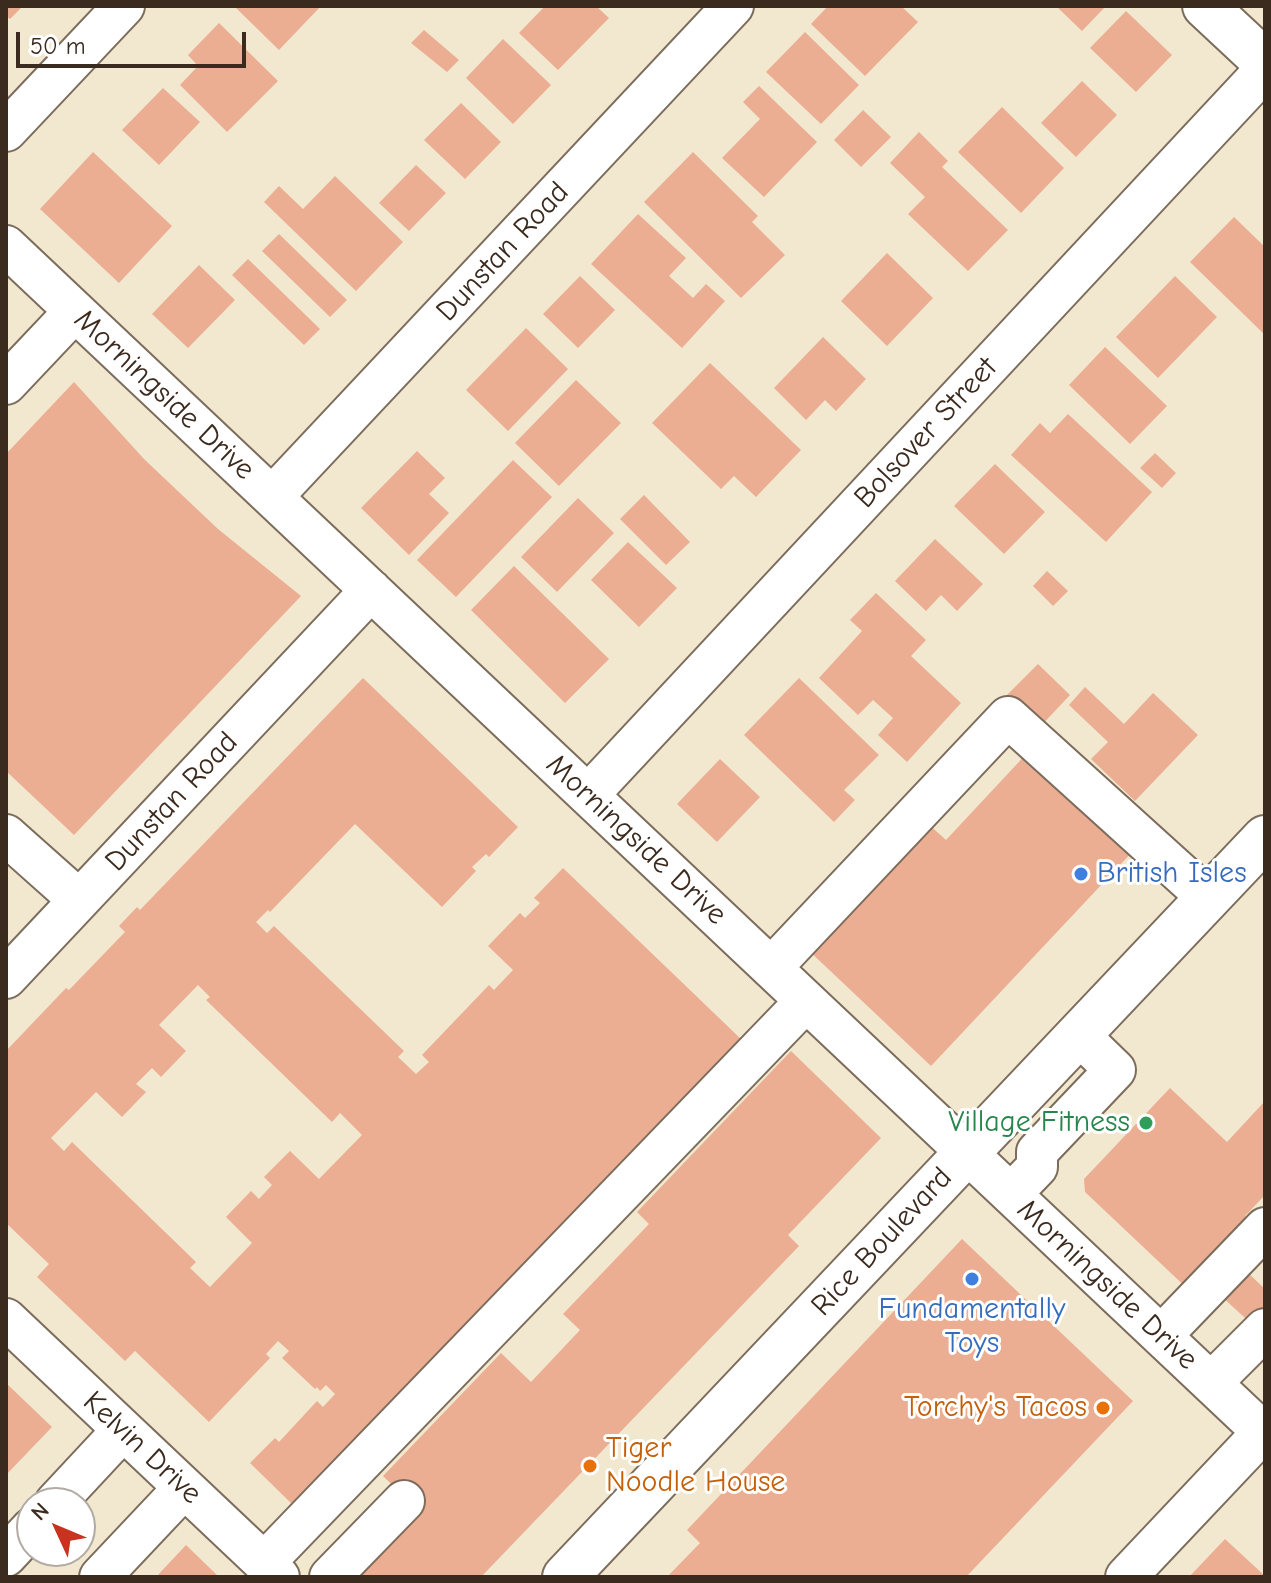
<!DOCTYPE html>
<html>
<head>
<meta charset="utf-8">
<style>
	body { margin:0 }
	#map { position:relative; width:1271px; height:1583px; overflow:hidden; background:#f1e8cf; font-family:"Comic Neue",sans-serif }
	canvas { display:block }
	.frame { position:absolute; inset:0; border:8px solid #3b2a1e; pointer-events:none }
	.north { position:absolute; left:16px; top:1487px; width:80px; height:80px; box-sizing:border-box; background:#fff; border:2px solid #b1aaa5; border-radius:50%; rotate:314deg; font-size:22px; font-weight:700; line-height:32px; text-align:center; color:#3b2a1e }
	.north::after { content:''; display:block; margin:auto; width:28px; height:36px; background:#c8321e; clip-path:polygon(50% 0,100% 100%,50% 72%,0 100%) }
	.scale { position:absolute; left:16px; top:32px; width:230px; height:36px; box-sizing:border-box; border:4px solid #3b2a1e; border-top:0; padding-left:10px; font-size:24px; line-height:28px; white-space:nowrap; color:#3b2a1e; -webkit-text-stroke:6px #fff; paint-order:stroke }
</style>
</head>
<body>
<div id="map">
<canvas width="1271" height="1583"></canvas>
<div class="frame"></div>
<div class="north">N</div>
<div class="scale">50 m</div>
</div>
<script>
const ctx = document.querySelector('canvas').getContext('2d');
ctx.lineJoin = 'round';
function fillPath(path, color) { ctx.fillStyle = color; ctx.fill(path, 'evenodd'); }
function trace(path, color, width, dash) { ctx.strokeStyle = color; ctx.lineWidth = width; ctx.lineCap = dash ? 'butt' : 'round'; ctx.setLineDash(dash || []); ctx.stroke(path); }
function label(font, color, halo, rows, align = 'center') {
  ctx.font = font + ' "Comic Neue",sans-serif'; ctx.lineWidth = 6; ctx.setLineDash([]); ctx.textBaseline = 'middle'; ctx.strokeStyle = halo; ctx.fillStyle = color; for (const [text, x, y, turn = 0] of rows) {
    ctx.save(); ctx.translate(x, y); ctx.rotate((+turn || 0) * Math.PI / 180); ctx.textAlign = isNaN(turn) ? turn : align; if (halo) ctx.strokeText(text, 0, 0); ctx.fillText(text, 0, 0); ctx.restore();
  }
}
fillPath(new Path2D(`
	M 6,6 L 23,6 L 10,19 L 6,16 Z
	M 237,6 L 321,6 L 279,50 L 236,8 Z
	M 545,6 L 596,6 L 609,18 L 558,70 L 519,33 Z
	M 828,6 L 901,6 L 918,22 L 865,76 L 811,24 Z
	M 1056,6 L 1106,6 L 1082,31 Z
	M 1126,11 L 1172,55 L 1136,92 L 1090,48 Z
	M 219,23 L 278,81 L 227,132 L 180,85 L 198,66 L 188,55 Z
	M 424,30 L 459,60 L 447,72 L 411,43 Z
	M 805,32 L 859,85 L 821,124 L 766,72 Z
	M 503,39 L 551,85 L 513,124 L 466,78 Z
	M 1082,81 L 1117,115 L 1076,157 L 1041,123 Z
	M 759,86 L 817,142 L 764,197 L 722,158 L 760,119 L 743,102 Z
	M 163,88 L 200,122 L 159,165 L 122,130 Z
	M 461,103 L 501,142 L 465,179 L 424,140 Z
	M 1002,107 L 1064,168 L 1021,213 L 958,152 Z
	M 863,110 L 891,137 L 861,167 L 834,140 Z
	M 919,132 L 948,161 L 942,167 L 1008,230 L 968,271 L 908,214 L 925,197 L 890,163 Z
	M 93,152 L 172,226 L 119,283 L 40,209 Z
	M 693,152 L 758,216 L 752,222 L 785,255 L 741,298 L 644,202 Z
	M 416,165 L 446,193 L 409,231 L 379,203 Z
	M 335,176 L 403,242 L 356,291 L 264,202 L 279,186 L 303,209 Z
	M 638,214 L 686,258 L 669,276 L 693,298 L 706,284 L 725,301 L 682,348 L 591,264 Z
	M 1234,217 L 1265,247 L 1265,335 L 1190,262 Z
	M 279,234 L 347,300 L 330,317 L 262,251 Z
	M 887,253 L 933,298 L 887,346 L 841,301 Z
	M 248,259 L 320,329 L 304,345 L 232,275 Z
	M 199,265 L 235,300 L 188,348 L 152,314 Z
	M 580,276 L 615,310 L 578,348 L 543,314 Z
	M 1175,276 L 1217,317 L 1158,378 L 1116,337 Z
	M 526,328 L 568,369 L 508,431 L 466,390 Z
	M 823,337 L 866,379 L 836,411 L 825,400 L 806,420 L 774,388 Z
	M 1105,347 L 1167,406 L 1130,444 L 1069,385 Z
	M 710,363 L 801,450 L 756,497 L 734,476 L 721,489 L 652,423 Z
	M 576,380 L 621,423 L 559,486 L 515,443 Z
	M 74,382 L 144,459 L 218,529 L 301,596 L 74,835 L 6,771 L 6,454 Z
	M 1068,414 L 1152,492 L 1106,542 L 1011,455 L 1040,423 L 1050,433 Z
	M 417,451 L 445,478 L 429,494 L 449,513 L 409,555 L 361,508 Z
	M 1155,453 L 1176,473 L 1162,488 L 1140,468 Z
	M 513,460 L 552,497 L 456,597 L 417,560 Z
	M 995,464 L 1045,512 L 1004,554 L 954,506 Z
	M 644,495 L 690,542 L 666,565 L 620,519 Z
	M 578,498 L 614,533 L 557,592 L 521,557 Z
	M 935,539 L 983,584 L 957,611 L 941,595 L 926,611 L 895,581 Z
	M 628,542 L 677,588 L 639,627 L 591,580 Z
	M 514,566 L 609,659 L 565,703 L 471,610 Z
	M 1047,571 L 1068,591 L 1053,606 L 1033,586 Z
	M 876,593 L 926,640 L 911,656 L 961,703 L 907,762 L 878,735 L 893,718 L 873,700 L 858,715 L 819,678 L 862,631 L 850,620 Z
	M 1038,664 L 1070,695 L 1038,729 L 1005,697 Z
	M 363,678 L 518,827 L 489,857 L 486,854 L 472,867 L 476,871 L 442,907 L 355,824 L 270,912 L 268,910 L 256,922 L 267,933 L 274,926 L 404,1051 L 398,1057 L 416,1074 L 429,1062 L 422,1055 L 489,985 L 494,990 L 513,970 L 488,946 L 520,913 L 525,918 L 540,903 L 534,898 L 563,868 L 742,1040 L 295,1507 L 250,1463 L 275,1438 L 279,1442 L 317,1401 L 323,1407 L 335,1394 L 326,1385 L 320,1391 L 317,1387 L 315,1389 L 282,1358 L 289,1351 L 278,1341 L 266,1354 L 270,1358 L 209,1422 L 135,1351 L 125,1361 L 37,1277 L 49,1264 L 6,1223 L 6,1051 L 66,988 L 69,990 L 125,932 L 119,926 L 137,907 L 140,910 ZM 198,985 L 210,997 L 206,1000 L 332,1122 L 340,1113 L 362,1135 L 319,1179 L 290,1151 L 264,1177 L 272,1185 L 259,1199 L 251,1191 L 226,1217 L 252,1243 L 210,1287 L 190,1268 L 196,1262 L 72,1142 L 64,1151 L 51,1138 L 96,1092 L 122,1117 L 146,1092 L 136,1084 L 152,1068 L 161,1077 L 186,1051 L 159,1025 Z
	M 799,678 L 879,755 L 844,790 L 855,800 L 834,822 L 744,735 Z
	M 1085,687 L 1124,724 L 1153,693 L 1198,735 L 1135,801 L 1091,759 L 1108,742 L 1069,705 Z
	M 1030,750 L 1135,849 L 931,1066 L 806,948 L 926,822 L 946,840 Z
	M 720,759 L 760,797 L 717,842 L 677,804 Z
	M 791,1051 L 881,1138 L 788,1235 L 799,1246 L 481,1577 L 352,1577 L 417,1509 L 383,1476 L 501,1353 L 531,1382 L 580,1330 L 563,1314 L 649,1224 L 637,1212 Z
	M 1170,1088 L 1227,1142 L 1265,1101 L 1265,1195 L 1245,1216 L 1256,1226 L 1192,1293 L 1085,1192 L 1084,1179 Z
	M 962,1239 L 1133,1401 L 966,1577 L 667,1577 L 700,1543 L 687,1530 Z
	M 1246,1271 L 1265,1289 L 1265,1314 L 1254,1326 L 1222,1297 Z
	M 6,1383 L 52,1427 L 6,1475 Z
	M 1225,1539 L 1265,1576 L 1265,1577 L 1189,1577 Z
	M 186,1545 L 219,1577 L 156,1577 Z`), '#ebae92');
const minor = new Path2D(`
	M 6,131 L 124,6
	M 6,246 L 1265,1434
	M 6,384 L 75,311
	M 272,497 L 733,6
	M 588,795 L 1265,70
	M 6,835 L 79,900
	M 771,968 L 1008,717 L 1208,898
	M 6,978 L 371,590
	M 1011,1194 L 1037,1167 L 1037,1152 L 1115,1070 L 1079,1035
	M 6,1319 L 279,1577
	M 1161,1336 L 1265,1228
	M 1211,1383 L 1265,1329
	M 55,1503 L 123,1430
	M 6,1556 L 32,1528
	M 264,1563 L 806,1001
	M 100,1577 L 184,1488
	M 330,1577 L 404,1501
	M 1126,1577 L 1263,1432`);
const major = new Path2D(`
	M 1205,6 L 1265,62
	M 565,1577 L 1265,838`);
trace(minor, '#7b6c5c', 44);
trace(major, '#7b6c5c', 48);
trace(minor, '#fff', 40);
trace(major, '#fff', 44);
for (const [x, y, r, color] of [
	[1081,874,8,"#3f7fe0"],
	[1146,1123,8,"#2e9e5b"],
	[972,1279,8,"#3f7fe0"],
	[1103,1408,8,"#e8710a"],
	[590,1466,8,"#e8710a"]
]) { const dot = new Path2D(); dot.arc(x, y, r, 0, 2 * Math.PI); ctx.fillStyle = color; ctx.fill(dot); trace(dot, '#fff', 3); }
label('30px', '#3b2a1e', '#fff', [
	["Dunstan Road",503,252,-47],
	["Morningside Drive",164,395,43],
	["Bolsover Street",926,433,-47],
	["Dunstan Road",172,802,-47],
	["Morningside Drive",636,840,43],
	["Rice Boulevard",882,1242,-47],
	["Morningside Drive",1107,1285,43],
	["Kelvin Drive",142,1448,43]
]);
label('30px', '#366cbe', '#fff', [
	["British Isles",1097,874],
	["Fundamentally",972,1310,"center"],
	["Toys",972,1344,"center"]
], 'left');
label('30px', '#27864d', '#fff', [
	["Village Fitness",1130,1123]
], 'right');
label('30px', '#c56008', '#fff', [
	["Torchy's Tacos",1087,1408],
	["Tiger",606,1449,"left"],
	["Noodle House",606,1483,"left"]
], 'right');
</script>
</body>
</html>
